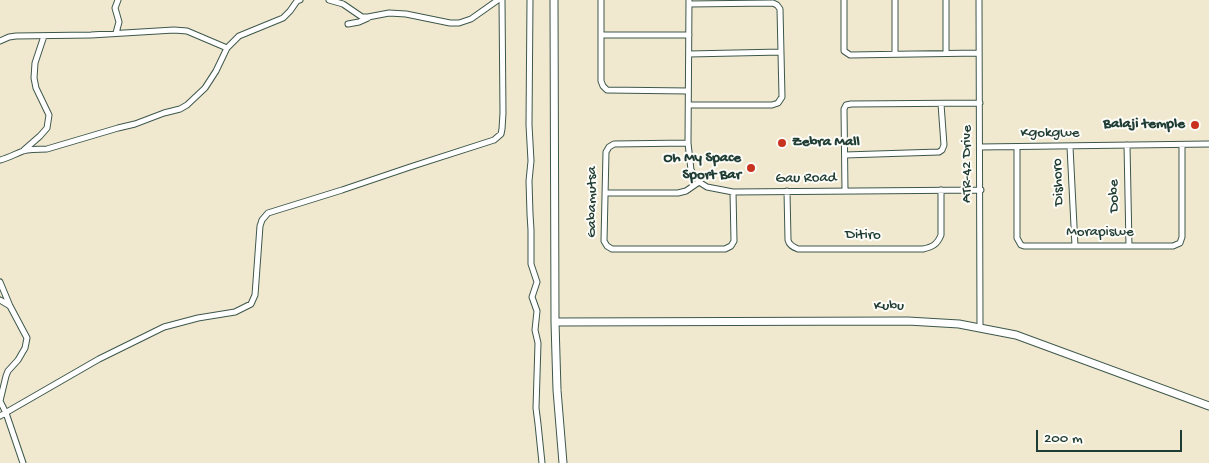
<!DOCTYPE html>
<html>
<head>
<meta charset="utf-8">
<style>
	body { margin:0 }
	#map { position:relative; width:1209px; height:463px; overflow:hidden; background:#f0e9d0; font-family:"Gochi Hand",sans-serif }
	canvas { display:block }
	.scale { position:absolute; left:1036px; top:430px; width:146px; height:22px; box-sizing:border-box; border:2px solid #1f3d34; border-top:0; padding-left:6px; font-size:15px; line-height:18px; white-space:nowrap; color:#1f3d34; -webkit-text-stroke:4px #fdfcf7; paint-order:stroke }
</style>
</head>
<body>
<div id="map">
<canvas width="1209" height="463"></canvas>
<div class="scale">200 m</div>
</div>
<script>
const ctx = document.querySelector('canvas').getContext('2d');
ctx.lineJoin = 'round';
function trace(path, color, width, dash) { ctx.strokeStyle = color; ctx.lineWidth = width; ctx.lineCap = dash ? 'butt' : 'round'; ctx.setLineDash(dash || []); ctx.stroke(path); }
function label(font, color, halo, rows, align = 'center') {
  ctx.font = font + ' "Gochi Hand",sans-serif'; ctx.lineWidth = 4; ctx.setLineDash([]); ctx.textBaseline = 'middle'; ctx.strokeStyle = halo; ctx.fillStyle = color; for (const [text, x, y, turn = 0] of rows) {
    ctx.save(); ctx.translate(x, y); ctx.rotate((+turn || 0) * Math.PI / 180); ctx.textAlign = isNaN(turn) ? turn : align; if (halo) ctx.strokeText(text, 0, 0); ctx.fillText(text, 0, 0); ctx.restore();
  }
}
const street = new Path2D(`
	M 329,0 L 343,4 L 362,17 L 368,17 L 389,13 L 406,14 L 450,23 L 459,23 L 471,19 L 498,0
	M 530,0 L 529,125 L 531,161 L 529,181 L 530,214 L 531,230 L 531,264 L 537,282 L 532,297 L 537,311 L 535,330 L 538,343 L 536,408 L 538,424 L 542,463
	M 601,0 L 601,81 L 603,86 L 607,90 L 688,91
	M 689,0 L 688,143 L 691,170 L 699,182 L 707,187 L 733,192 L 981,190
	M 844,0 L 844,51 L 850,55 L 979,53
	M 895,0 L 895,54
	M 946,0 L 946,53
	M 979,0 L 980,327
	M 348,24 L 359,22 L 368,18
	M 116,33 L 119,22 L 115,8 L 118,0
	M 601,35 L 689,35
	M 0,41 L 9,37 L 16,36 L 91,35 L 174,30 L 187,31 L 227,48
	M 689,54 L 781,52
	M 689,105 L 772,105 L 778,103 L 782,97 L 780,9 L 777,5 L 773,3 L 689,4
	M 688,143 L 614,144 L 609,147 L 606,152 L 604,241 L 607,246 L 612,249 L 725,249 L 731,246 L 734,241 L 733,192
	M 1127,145 L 1129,246
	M 980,147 L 1209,144
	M 1017,147 L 1017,238 L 1021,245 L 1024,246 L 1173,246 L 1180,243 L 1182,237 L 1182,145
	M 1070,147 L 1075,246
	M 24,150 L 40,136 L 47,128 L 49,115 L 36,88 L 34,78 L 35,63 L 44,36
	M 845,155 L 939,152 L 942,150 L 944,145 L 941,104
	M 0,160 C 8,158 15,154 23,151 C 30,149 39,149 47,149 L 118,128 L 135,124 L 164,113 L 180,109 L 187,105 L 205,88 L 216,71 L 227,48 L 239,36 L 283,18 L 290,11 L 297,1 L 300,0
	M 787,191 L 788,240 C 789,245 793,247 798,249 L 923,249 C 932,247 937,245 941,235 L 941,190
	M 845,191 L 844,109 L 846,105 L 851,104 L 980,103
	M 605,193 L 678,193 L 686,191 L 699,182
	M 0,282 L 10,306 L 27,338 L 25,348 L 18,360 L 8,371 L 6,376 L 0,401
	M 0,300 L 10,306
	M 0,401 L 6,413 L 23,463
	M 0,416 L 99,359 L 164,327 L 198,318 L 235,312 L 251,304 L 255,295 L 260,226 L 262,220 L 268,213 L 342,190 L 410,167 L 494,140 L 501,134 L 502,129 L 503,113 L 502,0`);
const secondary = new Path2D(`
	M 554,0 L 555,322 L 557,390 L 563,463
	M 555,322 L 908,321 L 959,324 L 1016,335 L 1209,406`);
trace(street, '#3e574b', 7);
trace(secondary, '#3e574b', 9);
trace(street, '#fff', 5);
trace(secondary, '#fff', 7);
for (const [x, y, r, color] of [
	[1195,125,5,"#c8321e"],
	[782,143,5,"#c8321e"],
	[751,168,5,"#c8321e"]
]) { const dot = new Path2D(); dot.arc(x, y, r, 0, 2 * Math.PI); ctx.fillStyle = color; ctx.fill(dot); trace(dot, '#fdfcf7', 2); }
label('bold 15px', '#1f3d34', '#fdfcf7', [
	["Balaji temple",1185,125],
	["Zebra Mall",792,143,"left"],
	["Oh My Space",741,159],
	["Sport Bar",741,176]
], 'right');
label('15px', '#1f3d34', '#fdfcf7', [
	["Kgokgwe",1050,134],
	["ATR-42 Drive",968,164,-90],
	["Gau Road",806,179,-1],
	["Dishoro",1059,182,-92],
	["Dobe",1115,196,-91],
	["Gabamutsa",593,202,-90],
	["Morapiswe",1100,233],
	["Ditiro",863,236],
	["Kubu",889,307]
]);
</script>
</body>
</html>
